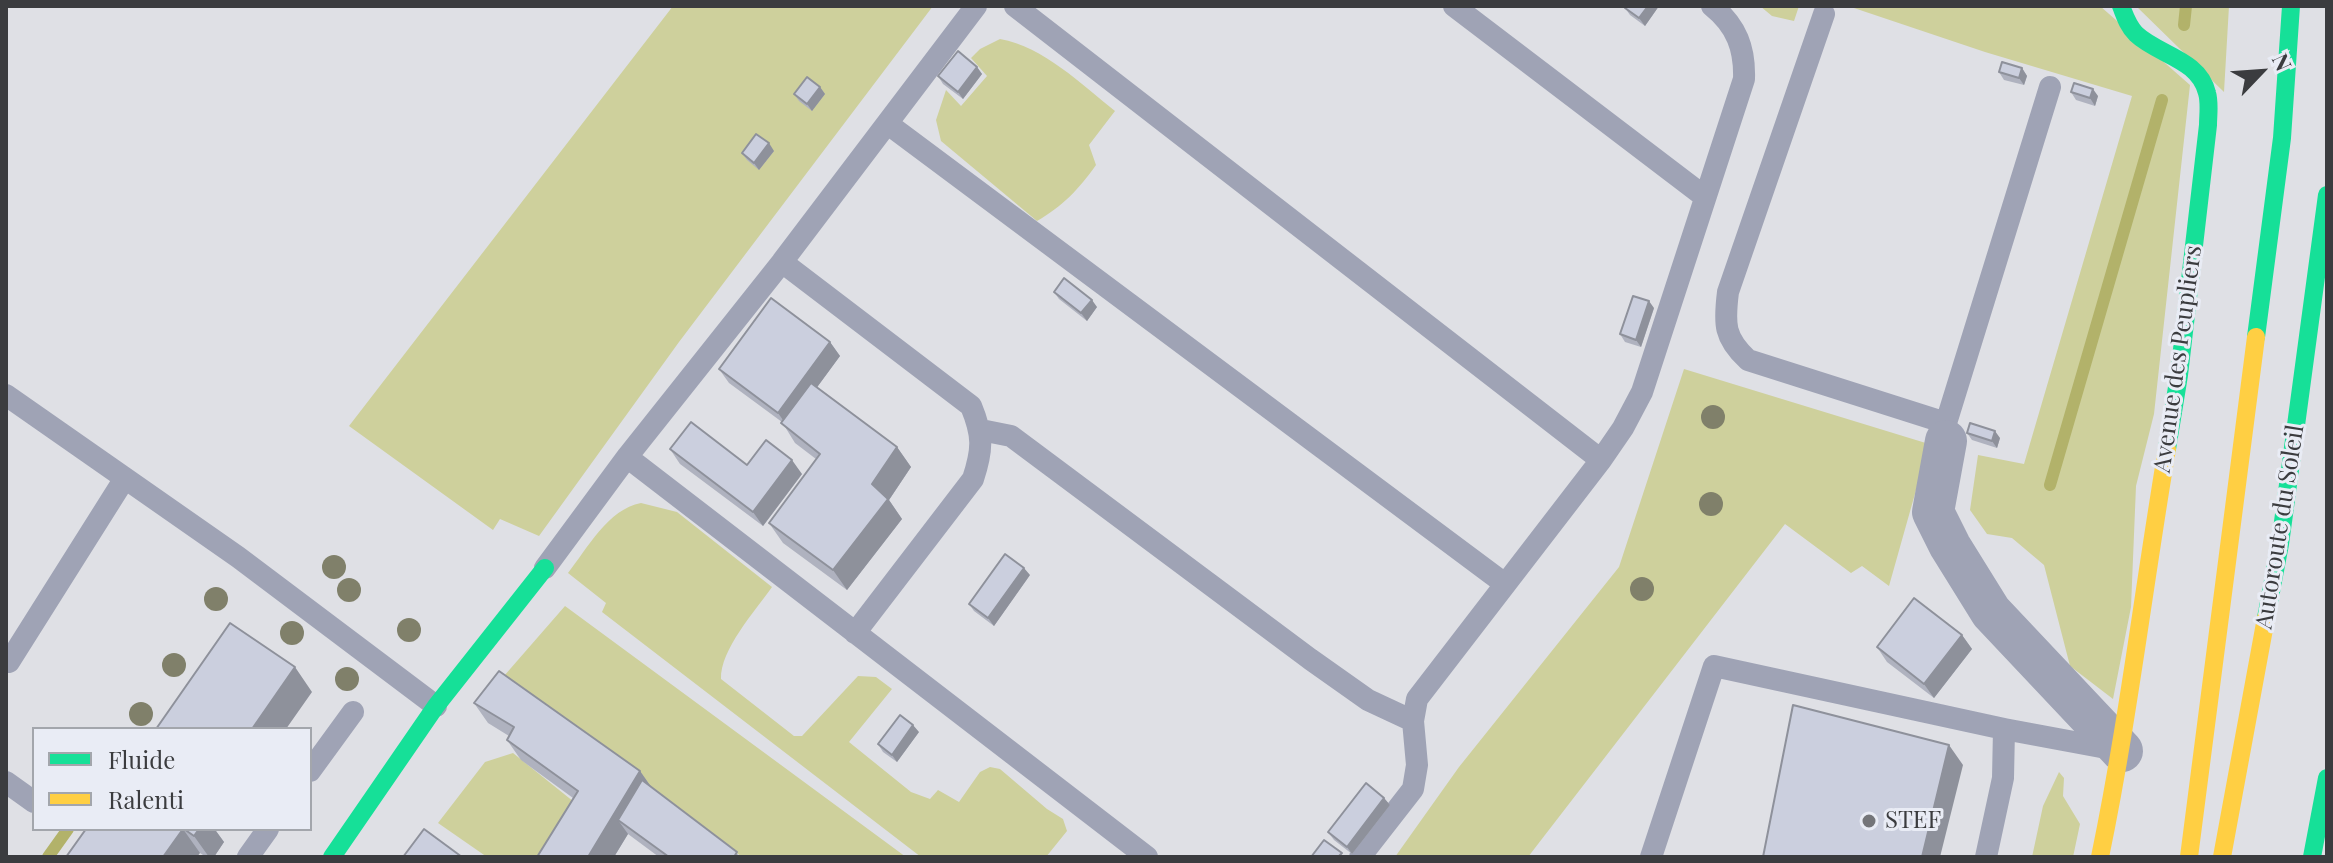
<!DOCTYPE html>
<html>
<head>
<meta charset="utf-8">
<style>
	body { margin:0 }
	#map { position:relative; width:2333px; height:863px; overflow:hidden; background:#dfe0e5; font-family:"Playfair Display",serif }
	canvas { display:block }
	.frame { position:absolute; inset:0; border:8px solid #3b3c3f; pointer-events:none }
	.legend { position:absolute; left:32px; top:727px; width:280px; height:104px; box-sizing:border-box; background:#e9ecf5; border:2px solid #a3a6ac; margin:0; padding:10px 14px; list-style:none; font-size:24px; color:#3b3c3f }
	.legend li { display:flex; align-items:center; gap:16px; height:40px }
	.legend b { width:40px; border:2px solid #a3a6ac }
	.north { position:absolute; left:2221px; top:32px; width:80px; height:80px; -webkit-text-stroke:6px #e9ecf5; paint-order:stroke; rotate:65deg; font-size:22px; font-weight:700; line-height:32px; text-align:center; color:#3b3c3f }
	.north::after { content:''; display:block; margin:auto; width:28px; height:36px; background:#3b3c3f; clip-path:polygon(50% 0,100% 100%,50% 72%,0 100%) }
</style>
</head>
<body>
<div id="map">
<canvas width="2333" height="863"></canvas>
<div class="frame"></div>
<ul class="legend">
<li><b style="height:10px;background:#16e098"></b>Fluide</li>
<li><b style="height:10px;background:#ffcf43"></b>Ralenti</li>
</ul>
<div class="north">N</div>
</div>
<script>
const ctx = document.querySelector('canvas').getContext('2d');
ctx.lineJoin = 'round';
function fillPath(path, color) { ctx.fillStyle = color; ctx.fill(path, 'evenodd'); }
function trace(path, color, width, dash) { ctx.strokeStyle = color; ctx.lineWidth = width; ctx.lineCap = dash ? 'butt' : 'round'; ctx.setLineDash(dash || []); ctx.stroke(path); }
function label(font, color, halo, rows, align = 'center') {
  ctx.font = font + ' "Playfair Display",serif'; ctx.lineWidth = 6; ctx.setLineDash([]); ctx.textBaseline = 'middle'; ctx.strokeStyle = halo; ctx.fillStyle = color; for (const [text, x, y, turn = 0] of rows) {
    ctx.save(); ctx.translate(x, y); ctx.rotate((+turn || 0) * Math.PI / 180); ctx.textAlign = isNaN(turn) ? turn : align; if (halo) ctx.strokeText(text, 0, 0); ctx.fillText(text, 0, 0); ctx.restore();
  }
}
fillPath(new Path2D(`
	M 673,6 L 933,6 L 679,342 L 539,536 L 500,519 L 493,530 L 349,426 Z
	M 1760,6 L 1799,6 L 1794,21 L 1772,16 Z
	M 1848,6 L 2100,6 L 2190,85 L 2154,414 L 2136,486 L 2131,607 L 2113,699 L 2070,666 L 2044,565 L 2012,538 L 1987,534 L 1970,510 L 1978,455 L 2024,464 L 2132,96 L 1985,52 Z
	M 2136,6 L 2229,6 L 2224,92 Z
	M 1000,39 C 1044,47 1081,84 1115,111 L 1089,145 L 1096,165 C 1079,189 1063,206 1037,221 L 941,141 L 936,120 L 946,90 L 961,106 L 987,76 L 971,58 L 980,49 Z
	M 1684,369 L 1929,444 L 1889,586 L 1862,566 L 1851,573 L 1785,524 L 1528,857 L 1395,857 L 1459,767 L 1619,567 Z
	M 641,503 L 677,512 L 772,587 C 755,611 720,650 721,679 L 794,736 L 802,736 L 858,676 L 876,677 L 892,689 L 849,742 L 911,792 L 930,799 L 938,790 L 959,802 L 980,772 L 990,767 L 1000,769 L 1047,809 L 1063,819 L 1067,831 L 1046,857 L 921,857 L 602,612 L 606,603 L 568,573 C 587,549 608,509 641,503 Z
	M 565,606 L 906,857 L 742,857 L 504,676 Z
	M 513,753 L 584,810 L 551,857 L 487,857 L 438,823 L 485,762 Z
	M 2059,772 L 2064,778 L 2063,796 L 2080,824 L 2073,857 L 2032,857 L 2043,806 Z`), '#ced09c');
trace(new Path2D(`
	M 2184,25 L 2186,6
	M 2050,485 L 2162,100
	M 48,857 L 68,829`), '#b2b26a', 12);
trace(new Path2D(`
	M 1015,6 L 1601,460
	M 1454,6 L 1705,197
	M 1824,14 L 1728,292 C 1724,324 1724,338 1748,360 L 1946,423
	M 888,124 L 1505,584
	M 782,262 L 971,406 C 983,435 983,449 973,479 L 855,633
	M 6,395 L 238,557 L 436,706
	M 981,430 L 1011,436 L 1310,659 L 1368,700 L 1413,721
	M 1946,438 L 1946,423 L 2050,87
	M 627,457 L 1147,857
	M 545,568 L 627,457 L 782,262 L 976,6
	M 6,660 L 9,662 L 125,478
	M 310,771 L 353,712
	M 6,782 L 34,802
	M 248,857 L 268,829
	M 1360,857 L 1413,789 L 1417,765 L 1413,721 L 1417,699 L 1601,460 L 1623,428 L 1642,392 L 1744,79 C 1745,49 1737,26 1712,6
	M 1651,857 L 1714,666 L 2004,729 L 2117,750
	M 1986,857 L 2003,778 L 2004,729`), '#9fa3b5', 22);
trace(new Path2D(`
	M 1946,441 L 1933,512 L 1950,546 L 1991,612 L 2122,751`), '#9fa3b5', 42);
trace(new Path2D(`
	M 2121,6 C 2125,16 2128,26 2136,34 C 2158,55 2199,59 2207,93 C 2210,103 2208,115 2208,125 L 2179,375 L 2167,449
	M 2256,337 L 2282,138 L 2291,6
	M 2266,618 L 2280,544 L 2327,195
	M 332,857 L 436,706 L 545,568
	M 2312,857 L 2327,778`), '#16e098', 18);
trace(new Path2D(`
	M 2100,857 C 2128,722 2144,585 2167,449
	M 2189,857 L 2256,337
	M 2222,857 L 2266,618`), '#ffcf43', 18);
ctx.fillStyle = '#80806a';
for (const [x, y] of [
	[1713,417],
	[1711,504],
	[334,567],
	[1642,589],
	[349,590],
	[216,599],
	[409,630],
	[292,633],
	[174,665],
	[347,679],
	[141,714]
]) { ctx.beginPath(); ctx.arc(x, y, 12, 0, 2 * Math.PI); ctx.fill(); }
fillPath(new Path2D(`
	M 1659,6 L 1645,26 L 1630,15 L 1625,8 Z
	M 977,67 L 982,74 L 963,99 L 943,84 L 938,76 Z
	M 2022,68 L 2027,76 L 2024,85 L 2004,80 L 1999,72 Z
	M 820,87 L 825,94 L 812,111 L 799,101 L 794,94 Z
	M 2071,92 L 2098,96 L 2095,106 L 2076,100 Z
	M 774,151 L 759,170 L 747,160 L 742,153 Z
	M 1054,292 L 1097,307 L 1087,321 L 1059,299 Z
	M 1654,308 L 1641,347 L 1625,342 L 1620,334 Z
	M 830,342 L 840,356 L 817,387 L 897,447 L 911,467 L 889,500 L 902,519 L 847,590 L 783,543 L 769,523 L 816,459 L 795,443 L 782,422 L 729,383 L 719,369 Z
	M 1967,433 L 2000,438 L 1997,448 L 1972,440 Z
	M 670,449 L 747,465 L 802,474 L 763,526 L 680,464 Z
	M 1030,575 L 994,626 L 974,611 L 969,604 Z
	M 1962,635 L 1972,649 L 1934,698 L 1887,662 L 1877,647 Z
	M 474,703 L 640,771 L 651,787 L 741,857 L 659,857 L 628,834 L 614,857 L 537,857 L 573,798 L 521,760 L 507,740 L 509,736 L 488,723 Z
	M 919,732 L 897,762 L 883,752 L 878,744 Z
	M 1384,798 L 1390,805 L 1352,854 L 1334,840 L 1328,832 Z
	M 86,829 L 218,829 L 216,831 L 224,842 L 214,857 L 206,857 L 200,853 Z`), '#afb2bf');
fillPath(new Path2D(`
	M 1648,6 L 1659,6 L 1645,26 L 1639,18 Z
	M 977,67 L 982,74 L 963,99 L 958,92 Z
	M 2022,68 L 2027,76 L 2024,85 L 2019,78 Z
	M 820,87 L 825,94 L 812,111 L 807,104 Z
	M 2093,89 L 2098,96 L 2095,106 L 2090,98 Z
	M 769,143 L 774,151 L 759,170 L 754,163 Z
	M 1092,300 L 1097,307 L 1087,321 L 1081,313 Z
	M 1649,301 L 1654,308 L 1641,347 L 1636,340 Z
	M 830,342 L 840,356 L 788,427 L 778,413 Z
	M 1995,431 L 2000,438 L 1997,448 L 1992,441 Z
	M 897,447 L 911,467 L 889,500 L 902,519 L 847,590 L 833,570 L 872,484 Z
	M 792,460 L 802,474 L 763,526 L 753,512 Z
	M 1024,568 L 1030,575 L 994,626 L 988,618 Z
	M 1962,635 L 1972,649 L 1934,698 L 1924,684 Z
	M 295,667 L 312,692 L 286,729 L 252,729 Z
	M 913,725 L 919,732 L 897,762 L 892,755 Z
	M 1949,745 L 1963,765 L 1940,857 L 1922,857 Z
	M 640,771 L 654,791 L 618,820 L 628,834 L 614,857 L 588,857 Z
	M 1384,798 L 1390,805 L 1352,854 L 1347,847 Z
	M 183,829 L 200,853 L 197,857 L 163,857 Z
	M 199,829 L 218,829 L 216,831 L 224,842 L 214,857 L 209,857 L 194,836 Z`), '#8e919b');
const building = new Path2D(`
	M 1627,6 L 1648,6 L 1639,18 L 1625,8 Z
	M 958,51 L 977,67 L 958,92 L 938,76 Z
	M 2002,62 L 2022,68 L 2019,78 L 1999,72 Z
	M 807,77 L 820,87 L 807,104 L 794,94 Z
	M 2074,83 L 2093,89 L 2090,98 L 2071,92 Z
	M 756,134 L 769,143 L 754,163 L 742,153 Z
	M 1064,278 L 1092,300 L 1081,313 L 1054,292 Z
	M 1633,296 L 1649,301 L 1636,340 L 1620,334 Z
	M 771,298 L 830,342 L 778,413 L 719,369 Z
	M 811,383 L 897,447 L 872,484 L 888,499 L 833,570 L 769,523 L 820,454 L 781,423 Z
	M 691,422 L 747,465 L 766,440 L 792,460 L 753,512 L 670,449 Z
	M 1970,423 L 1995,431 L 1992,441 L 1967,433 Z
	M 1005,554 L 1024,568 L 988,618 L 969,604 Z
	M 1914,598 L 1962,635 L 1924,684 L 1877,647 Z
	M 230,623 L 295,667 L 252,729 L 156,729 Z
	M 499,671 L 640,771 L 588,857 L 537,857 L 578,791 L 507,740 L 514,727 L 474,703 Z
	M 1793,705 L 1949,745 L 1922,857 L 1763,857 Z
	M 900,715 L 913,725 L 892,755 L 878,744 Z
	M 642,780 L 737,852 L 734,857 L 669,857 L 618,820 Z
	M 1366,783 L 1384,798 L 1347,847 L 1328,832 Z
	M 86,829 L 183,829 L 163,857 L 66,857 Z
	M 184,829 L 199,829 L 194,836 Z
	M 424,829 L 462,857 L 403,857 Z
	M 1324,840 L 1342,853 L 1338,857 L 1311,857 Z`);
fillPath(building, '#cbcfde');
trace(building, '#8e919b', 2);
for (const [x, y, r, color] of [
	[1869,821,8,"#747579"]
]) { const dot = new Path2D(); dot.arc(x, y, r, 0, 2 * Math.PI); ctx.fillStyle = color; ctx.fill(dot); trace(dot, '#e9ecf5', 3); }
label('24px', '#3b3c3f', '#e9ecf5', [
	["Avenue des Peupliers",2178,359,-82],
	["Autoroute du Soleil",2280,527,-81]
]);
label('24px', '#3b3c3f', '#e9ecf5', [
	["STEF",1885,821]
], 'left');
</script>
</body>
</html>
